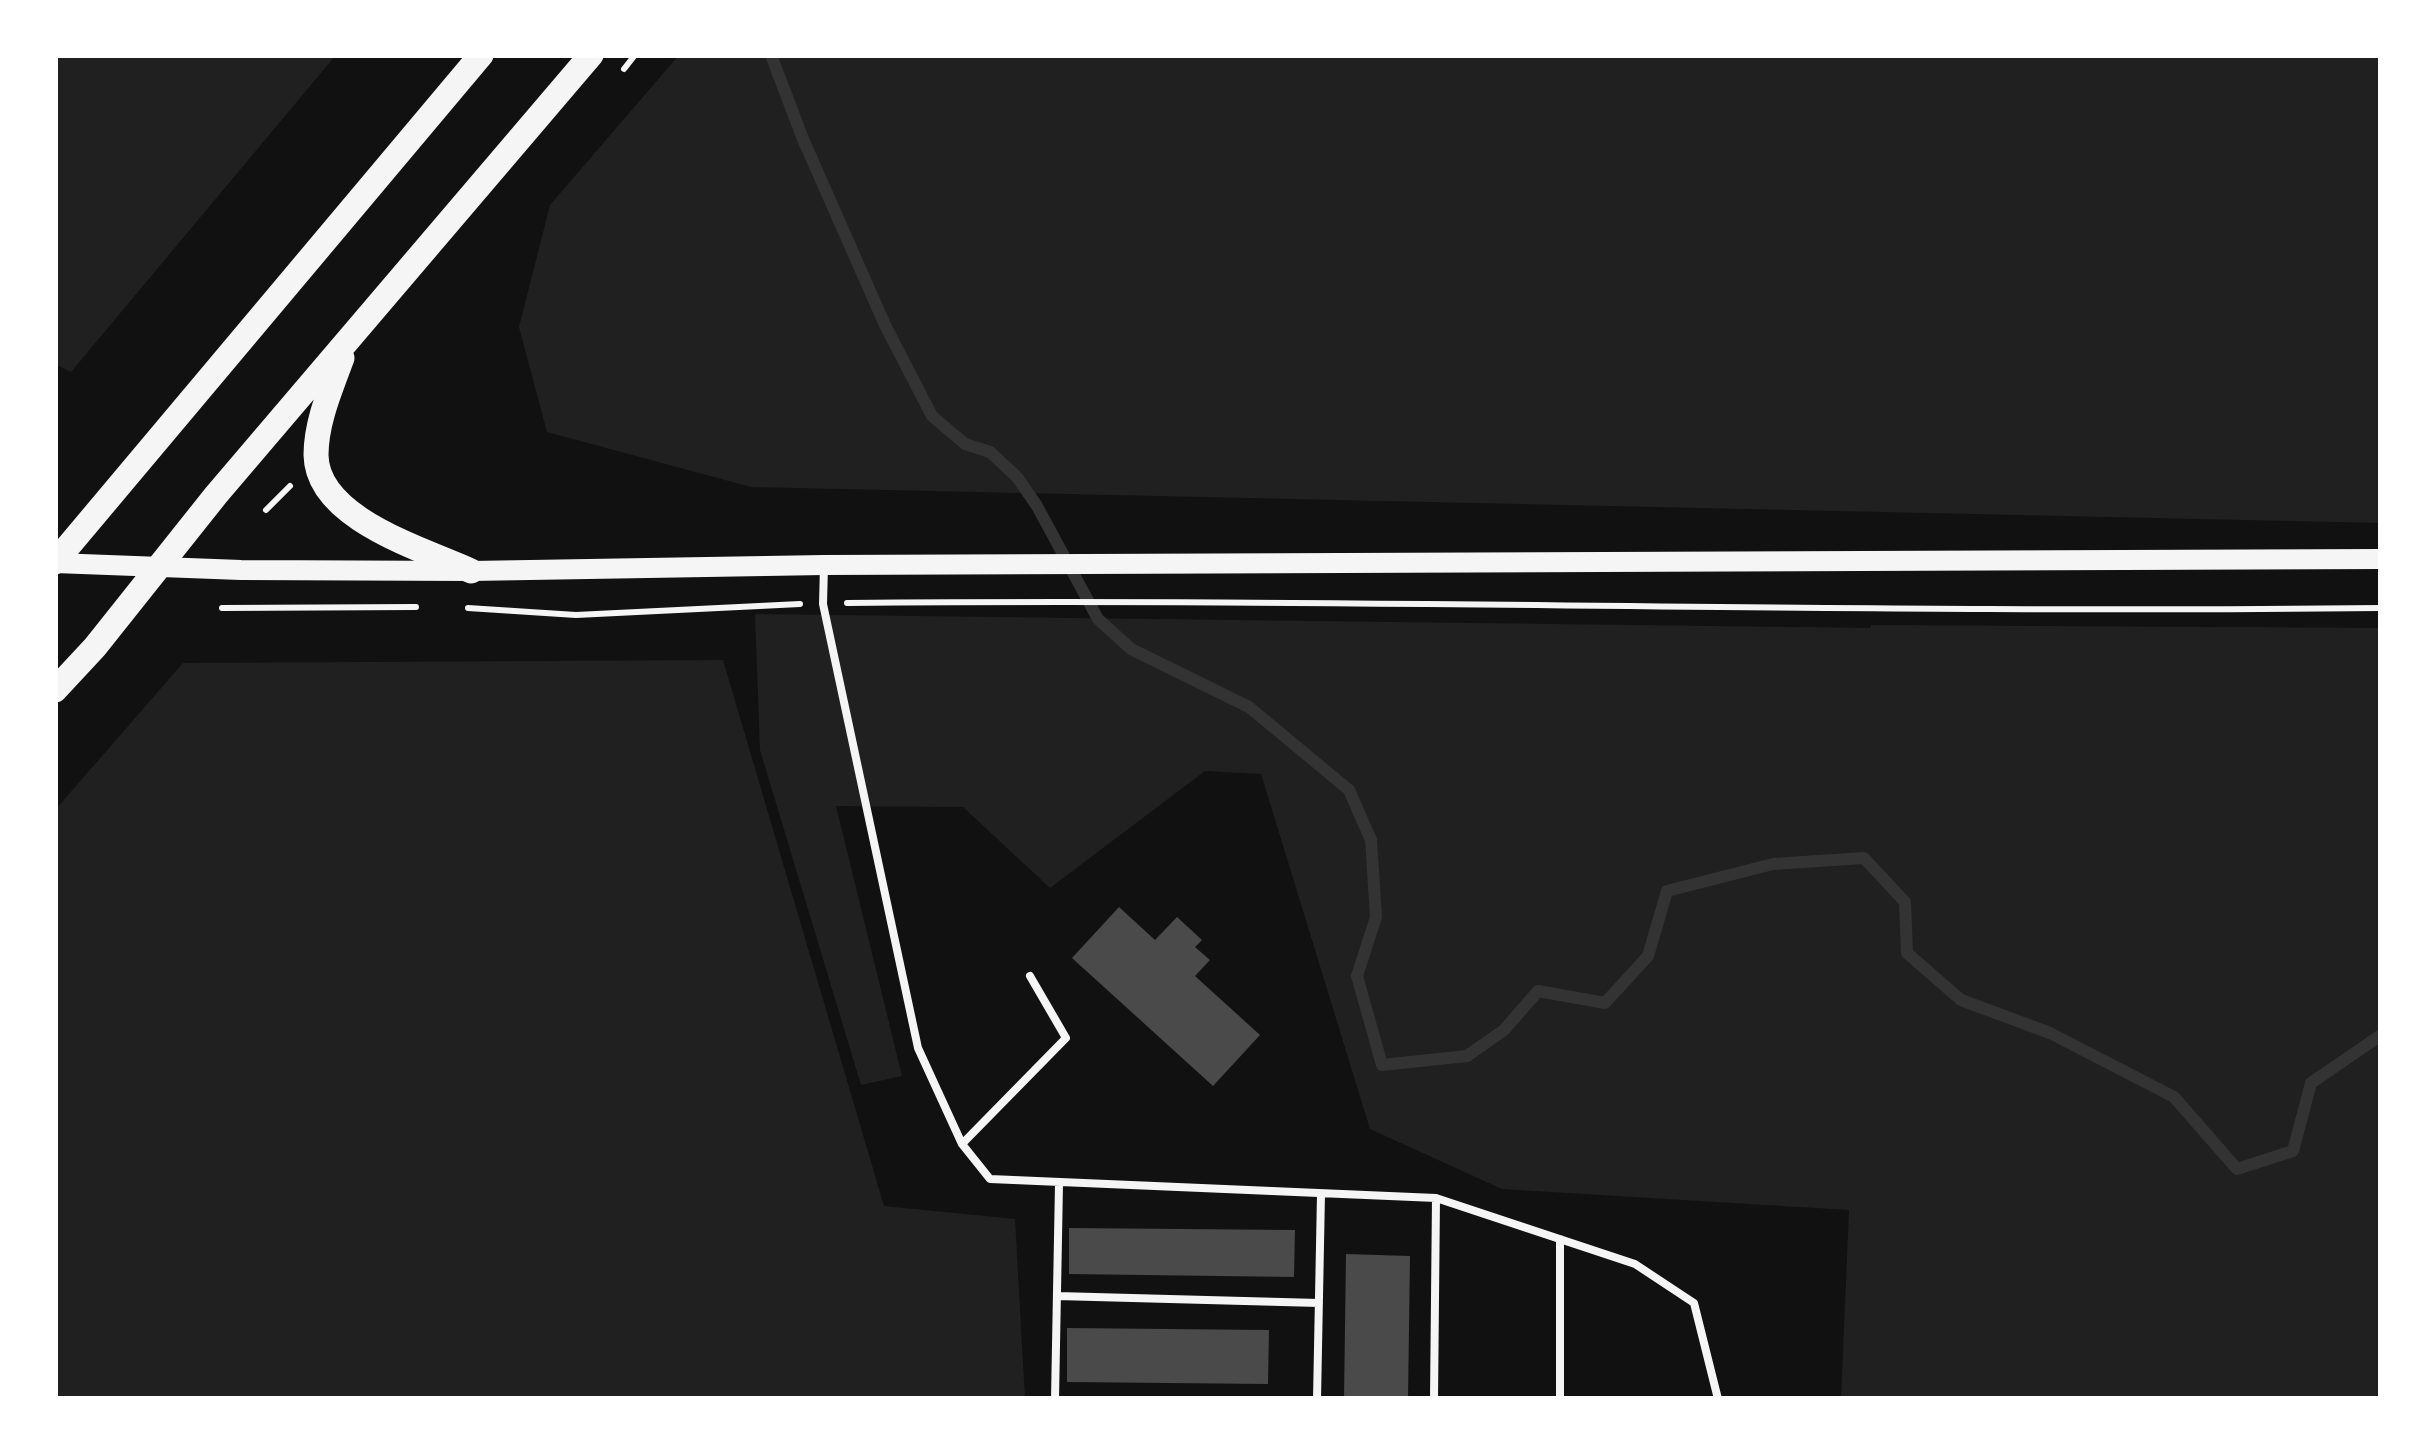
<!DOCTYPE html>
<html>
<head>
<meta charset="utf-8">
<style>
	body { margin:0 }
	#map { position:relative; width:2436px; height:1454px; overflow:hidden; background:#111; font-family:"Roboto Condensed",sans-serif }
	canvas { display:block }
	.frame { position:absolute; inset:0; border:58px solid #fff; pointer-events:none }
</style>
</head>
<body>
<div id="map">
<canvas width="2436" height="1454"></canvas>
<div class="frame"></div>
</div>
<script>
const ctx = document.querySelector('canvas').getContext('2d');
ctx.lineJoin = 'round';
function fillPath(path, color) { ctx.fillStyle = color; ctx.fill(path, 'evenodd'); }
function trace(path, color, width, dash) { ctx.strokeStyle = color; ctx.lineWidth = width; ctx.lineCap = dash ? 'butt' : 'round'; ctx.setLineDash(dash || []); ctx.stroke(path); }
fillPath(new Path2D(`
	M 55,55 L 336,55 L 71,372 L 55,364 Z
	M 679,55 L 2381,55 L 2381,523 L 751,487 L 547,432 L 519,327 L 550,205 Z
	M 755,614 L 1871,628 L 1871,625 L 2381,628 L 2381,1399 L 1841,1399 L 1849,1210 L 1502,1189 L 1370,1129 L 1261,774 L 1205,771 L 1050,888 L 963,807 L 836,806 L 902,1076 L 861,1085 L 760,750 Z
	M 723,660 L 884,1206 L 1015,1219 L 1025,1399 L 55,1399 L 55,810 L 183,663 Z`), '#202020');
trace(new Path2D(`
	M 771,55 L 803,139 L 885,325 L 932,416 L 965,444 L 990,452 L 1017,477 L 1037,506 L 1098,619 L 1131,649 L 1249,707 L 1349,790 L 1371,840 L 1376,917 L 1357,976 L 1382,1065 L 1467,1056 L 1504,1030 L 1538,991 L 1605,1003 L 1648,956 L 1667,891 L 1773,864 L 1864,858 L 1905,902 L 1907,953 L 1961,1000 L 2050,1033 L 2174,1097 L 2237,1169 L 2293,1151 L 2311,1083 L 2381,1035`), '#333', 12);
fillPath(new Path2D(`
	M 1119,907 L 1155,940 L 1177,917 L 1202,940 L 1195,947 L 1210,960 L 1195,976 L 1260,1035 L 1213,1086 L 1072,958 Z
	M 1069,1228 L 1295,1230 L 1294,1277 L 1069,1274 Z
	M 1346,1254 L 1410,1256 L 1408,1399 L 1344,1399 Z
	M 1067,1328 L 1269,1330 L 1268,1384 L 1067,1382 Z`), '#4a4a4a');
trace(new Path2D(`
	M 624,69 L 635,55
	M 266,510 L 290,486
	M 847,603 C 1359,598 1870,614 2381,608
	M 222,608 L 416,607
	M 468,608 L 576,615 L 800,604`), '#f5f5f5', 6);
trace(new Path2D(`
	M 824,565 L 823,604 L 918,1048 L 962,1144 L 990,1179 L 1436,1198 L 1635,1264 L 1694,1303 L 1718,1399
	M 962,1144 L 1066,1038 L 1030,976
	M 1560,1239 L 1560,1399
	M 1057,1296 L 1319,1303
	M 1055,1399 L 1059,1184
	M 1317,1399 L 1321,1194
	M 1434,1399 L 1436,1198`), '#f5f5f5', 8);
trace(new Path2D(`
	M 55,563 L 241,570 L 471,571 L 824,565 L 2381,559`), '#f5f5f5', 20);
trace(new Path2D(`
	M 342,358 C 331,388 316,422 316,455 C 317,519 423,549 471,571
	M 55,562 L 481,55
	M 55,690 L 95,647 L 216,495 L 591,55`), '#f5f5f5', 25);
</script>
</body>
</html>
